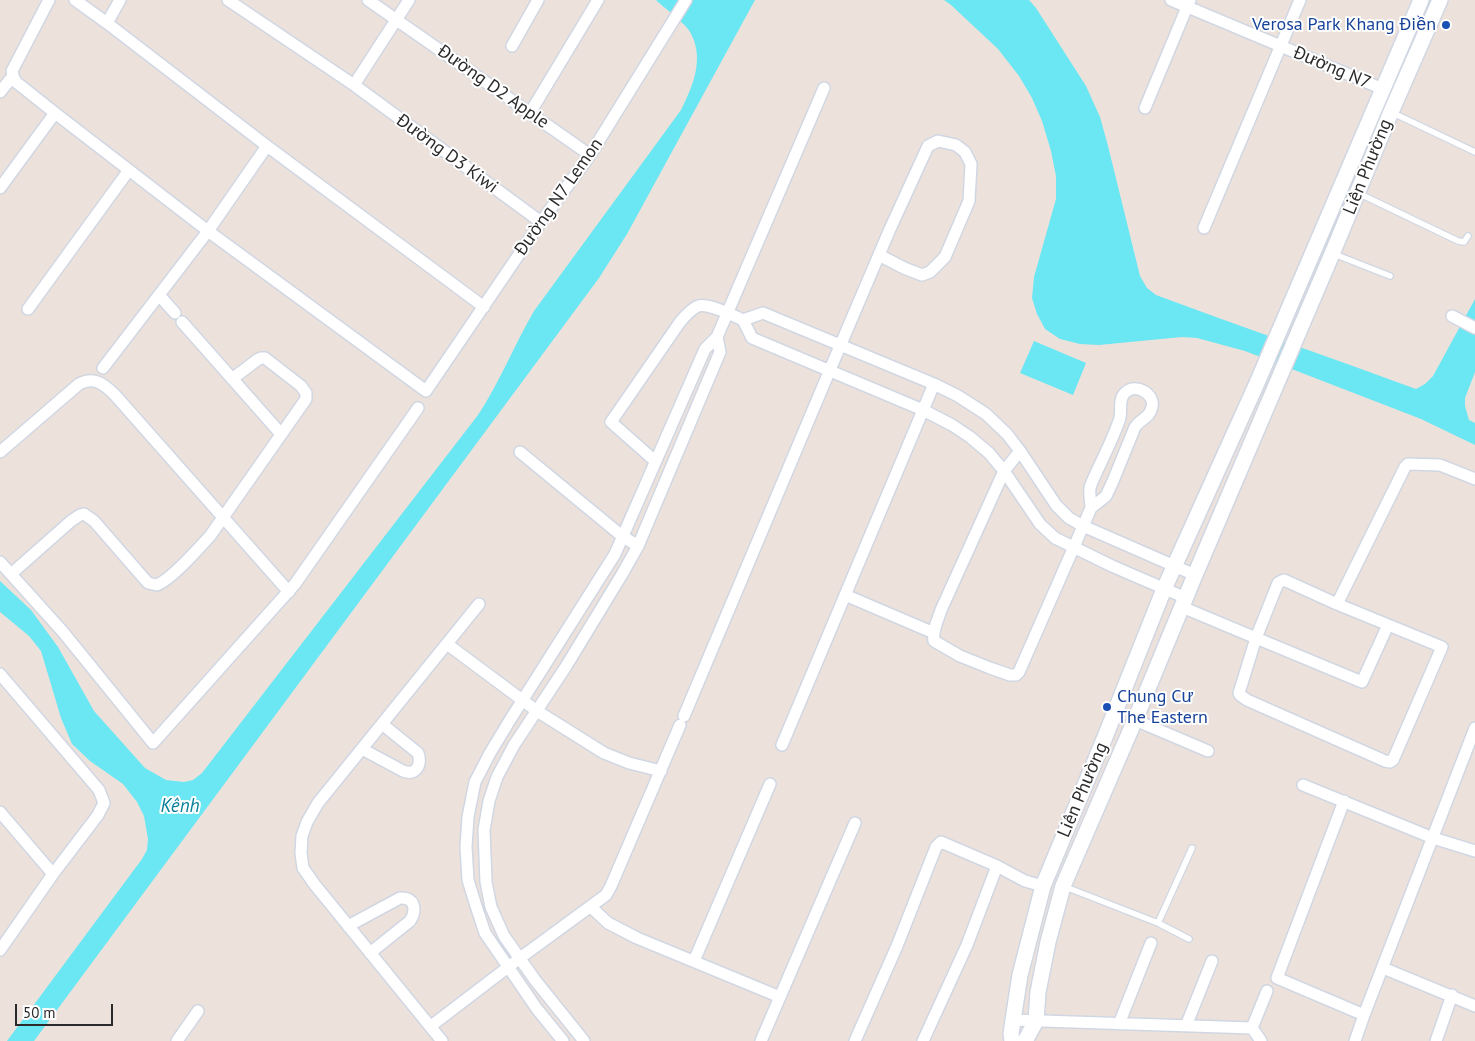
<!DOCTYPE html>
<html>
<head>
<meta charset="utf-8">
<style>
	body { margin:0 }
	#map { position:relative; width:1475px; height:1041px; overflow:hidden; background:#ece2db; font-family:"PT Sans",sans-serif }
	canvas { display:block }
	.scale { position:absolute; left:15px; top:1004px; width:98px; height:22px; box-sizing:border-box; border:2px solid #2a2a2a; border-top:0; padding-left:6px; font-size:15px; line-height:18px; white-space:nowrap; color:#2a2a2a; -webkit-text-stroke:4px #fff; paint-order:stroke }
</style>
</head>
<body>
<div id="map">
<canvas width="1475" height="1041"></canvas>
<div class="scale">50 m</div>
</div>
<script>
const ctx = document.querySelector('canvas').getContext('2d');
ctx.lineJoin = 'round';
function fillPath(path, color) { ctx.fillStyle = color; ctx.fill(path, 'evenodd'); }
function trace(path, color, width, dash) { ctx.strokeStyle = color; ctx.lineWidth = width; ctx.lineCap = dash ? 'butt' : 'round'; ctx.setLineDash(dash || []); ctx.stroke(path); }
function label(font, color, halo, rows, align = 'center') {
  ctx.font = font + ' "PT Sans",sans-serif'; ctx.lineWidth = 4; ctx.setLineDash([]); ctx.textBaseline = 'middle'; ctx.strokeStyle = halo; ctx.fillStyle = color; for (const [text, x, y, turn = 0] of rows) {
    ctx.save(); ctx.translate(x, y); ctx.rotate((+turn || 0) * Math.PI / 180); ctx.textAlign = isNaN(turn) ? turn : align; if (halo) ctx.strokeText(text, 0, 0); ctx.fillText(text, 0, 0); ctx.restore();
  }
}
fillPath(new Path2D(`
	M 656,0 L 755,0 L 627,234 L 599,278 L 34,1041 L 7,1041 L 142,859 L 147,850 L 148,839 L 144,816 L 137,802 L 123,784 L 90,761 L 72,744 L 61,718 L 41,651 L 29,636 L 0,612 L 0,581 L 31,610 L 58,647 L 94,711 L 145,768 L 166,780 L 184,782 L 193,780 L 202,773 L 478,415 C 500,382 514,345 534,311 L 681,110 C 693,86 705,58 690,32 C 687,25 663,7 656,0 Z
	M 944,0 L 1029,0 L 1036,8 L 1086,86 L 1100,117 L 1108,146 L 1140,276 L 1147,288 L 1156,295 C 1242,327 1329,357 1416,389 L 1425,384 L 1433,376 L 1475,299 L 1475,372 L 1465,398 L 1465,406 L 1469,420 L 1475,423 L 1475,445 L 1421,419 L 1245,351 L 1197,338 L 1182,337 L 1099,345 L 1080,344 L 1060,339 L 1045,329 L 1037,314 L 1032,298 L 1034,277 L 1056,199 L 1056,176 L 1051,151 L 1042,121 L 1032,98 L 1019,76 L 998,49 L 951,5 Z
	M 1034,341 L 1086,363 L 1073,395 L 1020,373 Z`), '#6ae7f3');
const lane = new Path2D(`
	M 1391,112 L 1475,152
	M 1358,193 L 1458,241 L 1464,242 L 1468,236
	M 1334,254 L 1390,276
	M 1063,886 L 1158,923 L 1189,939
	M 1158,923 L 1192,848`);
const street = new Path2D(`
	M 49,0 L 12,71 L 13,76 L 16,82 L 55,113 L 208,231 L 426,391 L 541,222 L 590,155 L 686,0
	M 75,0 L 107,23 L 267,146 L 484,307
	M 228,0 L 354,85 L 541,222
	M 368,0 L 590,155
	M 1171,0 L 1383,89
	M 107,23 L 120,0
	M 512,46 L 538,0
	M 354,85 L 409,0
	M 0,92 L 13,76
	M 1145,108 L 1190,0
	M 530,113 L 598,0
	M 0,188 L 55,113
	M 1204,228 L 1300,0
	M 159,295 L 175,313
	M 28,309 L 129,170
	M 1452,316 L 1475,328
	M 743,320 L 763,313 L 934,384 L 958,396 L 986,414 L 1007,434 L 1020,451 L 1056,505 L 1069,518 L 1083,526 L 1195,575
	M 182,322 L 281,434
	M 103,368 L 208,231 L 267,146
	M 1020,451 L 1004,471 L 941,610 C 938,620 932,630 934,641 L 960,656 L 990,668 L 1010,675 L 1016,675 L 1019,672 L 1091,508 L 1106,496 L 1113,481 L 1135,427 C 1141,418 1149,419 1152,407 C 1155,394 1136,383 1126,392 C 1117,399 1123,412 1119,421 C 1113,438 1105,454 1097,471 C 1095,476 1091,483 1090,488 C 1089,494 1091,502 1091,508
	M 0,452 L 79,384 C 94,376 104,384 115,395 L 289,592
	M 520,452 L 622,536 L 638,546
	M 655,461 L 611,422 L 680,322 C 685,316 691,309 698,306 C 709,303 732,315 743,320 L 752,338 L 923,410 L 952,425 L 970,437 L 989,453 L 1004,471 L 1040,524 L 1055,538 L 1112,566 L 1186,598
	M 0,562 L 63,632 L 153,743 L 295,584 L 418,408
	M 11,574 L 71,521 L 80,515 L 84,514 L 94,521 L 148,583 L 157,585 C 172,579 198,549 210,536 L 306,399 L 306,393 L 301,386 L 265,358 L 261,358 L 257,360 L 232,379
	M 845,595 L 934,633
	M 1337,604 L 1405,467 L 1408,464 L 1440,465 L 1475,479
	M 1182,607 L 1256,638 L 1278,583 L 1284,580 L 1337,604 L 1442,647 L 1393,760 L 1390,762 L 1385,761 L 1247,700 L 1240,695 L 1239,693 L 1256,638 L 1362,682 L 1388,625
	M 447,644 L 537,711 L 604,753 L 629,763 L 661,771
	M 0,674 L 99,790 L 104,803 L 98,815 L 53,874 L 0,950
	M 684,716 L 829,372 L 890,229 L 928,146 L 938,141 L 956,145 L 965,152 L 971,164 L 969,201 L 945,257 L 930,272 L 922,275 L 904,268 L 879,255
	M 1135,720 L 1208,751
	M 782,745 L 934,384
	M 362,749 L 403,771 C 416,776 422,765 418,753 L 382,724
	M 1303,785 L 1433,838 L 1475,851
	M 1344,801 L 1277,978 L 1364,1015
	M 0,812 L 53,874
	M 591,907 L 608,923 L 637,938 L 780,997
	M 348,926 L 400,898 C 415,897 417,910 410,921 L 370,953
	M 694,961 L 770,784
	M 1383,968 L 1475,1006
	M 1013,1020 L 1252,1028 L 1261,1041
	M 1119,1024 L 1151,943
	M 431,1026 L 520,958 L 606,895 L 611,886 L 680,725
	M 1186,1026 L 1212,961
	M 1252,1028 L 1267,991
	M 177,1041 L 198,1011
	M 442,1041 L 315,885 L 303,868 L 301,853 L 302,836 L 307,822 L 318,803 L 479,604
	M 563,1041 L 537,1009 L 485,933 L 476,906 L 468,880 L 466,847 L 468,817 L 475,782 L 490,753 L 510,720 L 615,554 L 705,349 L 717,337 L 824,88
	M 584,1041 L 535,980 L 504,936 L 491,907 L 486,882 L 484,830 L 489,801 L 497,777 L 514,745 L 565,668 L 621,576 L 638,546 L 720,352 L 717,337
	M 761,1041 L 855,823
	M 855,1041 L 897,946 L 936,847 L 941,842 L 997,866 L 1025,881 L 1043,886
	M 923,1041 L 967,945 L 997,866
	M 1355,1041 L 1364,1015 L 1475,728
	M 1436,1041 L 1452,995`);
const secondary = new Path2D(`
	M 1012,1041 L 1011,1034 L 1013,1020 L 1020,975 L 1043,886 L 1105,737 L 1164,589 L 1257,383 L 1421,0
	M 1025,1041 L 1036,1021 L 1038,992 L 1048,942 L 1063,886 L 1135,720 L 1195,575 L 1332,254 L 1391,112 L 1440,0`);
trace(lane, '#d0d7e3', 8);
trace(street, '#d0d7e3', 14);
trace(secondary, '#d0d7e3', 18);
trace(lane, '#fff', 5.5);
trace(street, '#fff', 11);
trace(secondary, '#fff', 15);
for (const [x, y, r, color] of [
	[1446,25,5,"#1a4fb4"],
	[1107,707,5,"#1a4fb4"]
]) { const dot = new Path2D(); dot.arc(x, y, r, 0, 2 * Math.PI); ctx.fillStyle = color; ctx.fill(dot); trace(dot, '#fff', 2); }
label('18px', '#164399', '#fff', [
	["Verosa Park Khang Điền",1436,25],
	["Chung Cư",1117,697,"left"],
	["The Eastern",1117,718,"left"]
], 'right');
label('18px', '#2a2a2a', '#fff', [
	["Đường N7",1332,68,23],
	["Đường D2 Apple",493,87,35],
	["Đường D3 Kiwi",447,154,36],
	["Liên Phường",1368,167,-68],
	["Đường N7 Lemon",559,197,-55],
	["Liên Phường",1083,790,-67]
]);
label('italic 19px', '#088098', '#fff', [
	["Kênh",180,807]
]);
</script>
</body>
</html>
